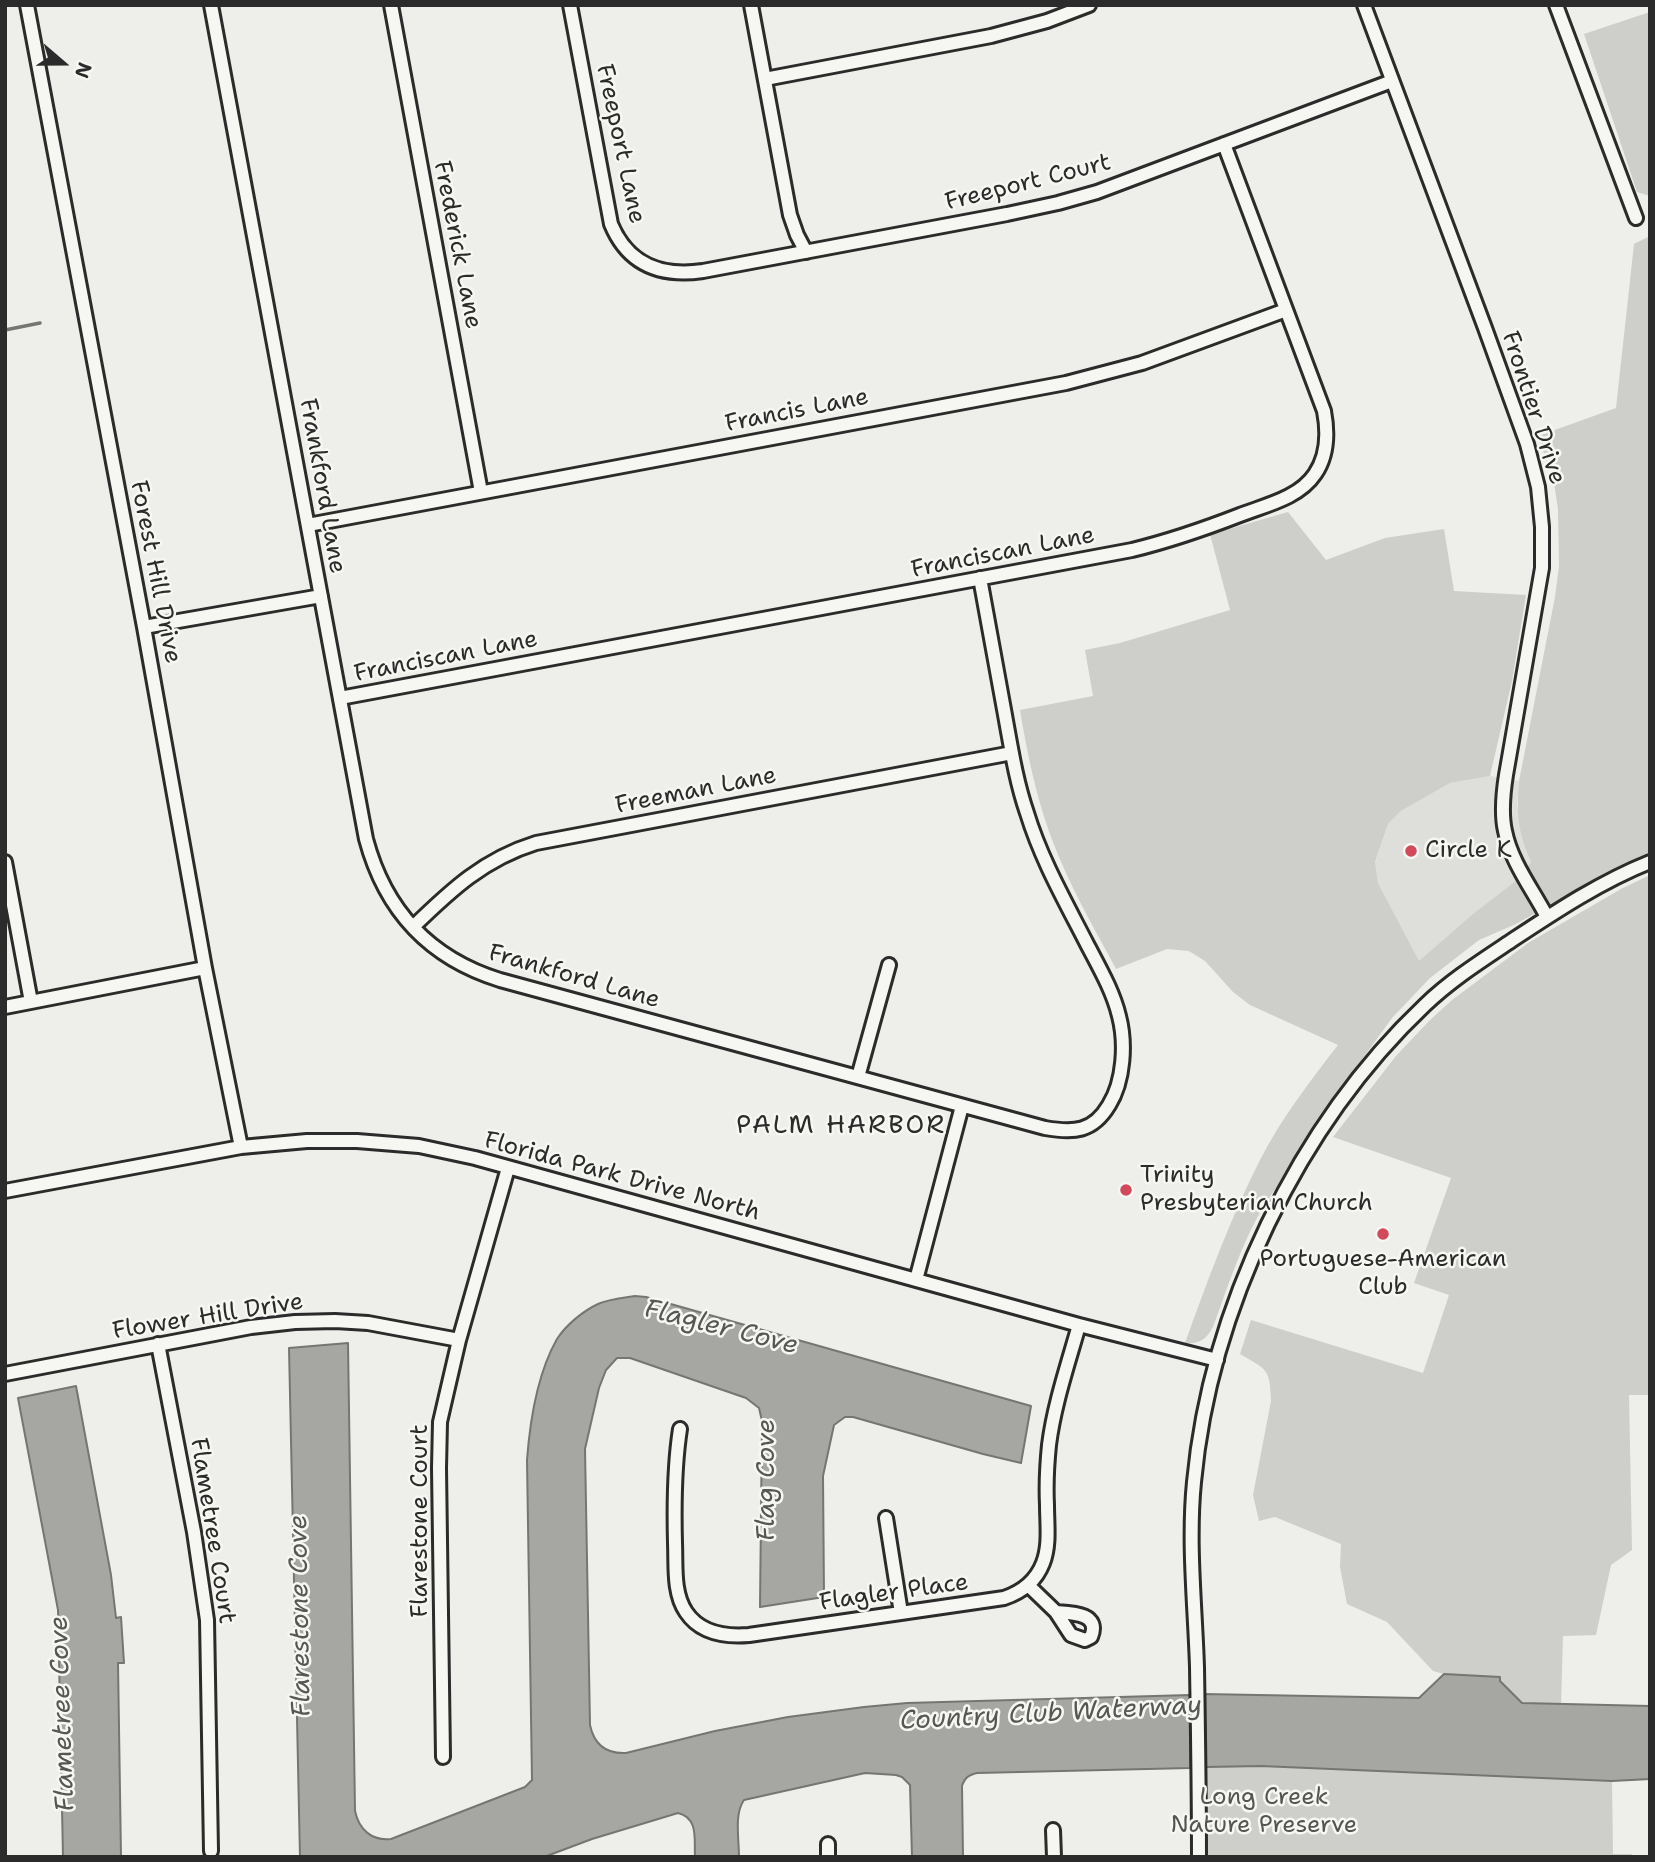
<!DOCTYPE html>
<html>
<head>
<meta charset="utf-8">
<style>
	body { margin:0 }
	#map { position:relative; width:1655px; height:1862px; overflow:hidden; background:#eeeeea; font-family:"Shantell Sans",sans-serif }
	canvas { display:block }
	.frame { position:absolute; inset:0; border:7px solid #2b2b2b; pointer-events:none }
	.north { position:absolute; left:28px; top:28px; width:70px; height:70px; -webkit-text-stroke:5px #f6f6f2; paint-order:stroke; rotate:110deg; font-size:19px; font-weight:700; line-height:28px; text-align:center; color:#2b2b2b }
	.north::after { content:''; display:block; margin:auto; width:24px; height:32px; background:#2b2b2b; clip-path:polygon(50% 0,100% 100%,50% 72%,0 100%) }
</style>
</head>
<body>
<div id="map">
<canvas width="1655" height="1862"></canvas>
<div class="frame"></div>
<div class="north">N</div>
</div>
<script>
const ctx = document.querySelector('canvas').getContext('2d');
ctx.lineJoin = 'round';
function fillPath(path, color) { ctx.fillStyle = color; ctx.fill(path, 'evenodd'); }
function trace(path, color, width, dash) { ctx.strokeStyle = color; ctx.lineWidth = width; ctx.lineCap = dash ? 'butt' : 'round'; ctx.setLineDash(dash || []); ctx.stroke(path); }
function label(font, color, halo, rows, align = 'center') {
  ctx.font = font + ' "Shantell Sans",sans-serif'; ctx.lineWidth = 5; ctx.setLineDash([]); ctx.textBaseline = 'middle'; ctx.strokeStyle = halo; ctx.fillStyle = color; for (const [text, x, y, turn = 0] of rows) {
    ctx.save(); ctx.translate(x, y); ctx.rotate((+turn || 0) * Math.PI / 180); ctx.textAlign = isNaN(turn) ? turn : align; if (halo) ctx.strokeText(text, 0, 0); ctx.fillText(text, 0, 0); ctx.restore();
  }
}
fillPath(new Path2D(`
	M 1490,776 L 1519,781 L 1517,805 L 1525,847 L 1531,862 L 1517,880 L 1474,913 L 1419,962 L 1378,883 L 1375,863 L 1388,824 L 1401,811 L 1450,783 Z`), '#dededb');
fillPath(new Path2D(`
	M 1650,12 L 1650,196 L 1637,192 L 1584,34 Z
	M 1650,236 L 1650,855 L 1635,860 L 1579,889 L 1516,924 L 1479,940 L 1430,978 L 1392,1018 L 1363,1058 L 1263,1207 C 1241,1245 1228,1286 1213,1327 C 1206,1340 1199,1344 1185,1343 C 1207,1282 1230,1219 1260,1160 C 1281,1119 1310,1081 1338,1045 L 1250,1005 L 1233,992 L 1205,961 L 1189,951 L 1167,949 L 1116,969 C 1093,926 1068,883 1051,837 C 1036,796 1027,753 1020,710 L 1093,696 L 1085,650 L 1120,643 L 1230,610 L 1210,534 L 1212,534 L 1288,512 L 1326,560 L 1385,538 L 1444,529 L 1454,591 L 1526,595 L 1512,681 L 1490,776 L 1450,783 L 1401,811 L 1388,824 L 1375,862 L 1378,883 L 1419,961 L 1474,913 L 1517,880 L 1531,862 C 1518,832 1516,814 1519,781 L 1555,597 L 1559,566 L 1558,509 L 1554,483 L 1538,436 L 1616,408 L 1634,244 Z
	M 1650,875 L 1650,1395 L 1629,1395 L 1632,1550 L 1611,1565 L 1596,1635 L 1563,1636 L 1561,1705 L 1521,1703 L 1500,1681 L 1500,1677 L 1444,1674 L 1433,1671 L 1387,1622 L 1347,1604 L 1340,1567 L 1341,1544 L 1275,1517 L 1259,1521 L 1253,1495 L 1271,1401 C 1270,1368 1267,1370 1240,1354 L 1251,1320 L 1423,1373 L 1449,1295 L 1414,1283 L 1451,1178 L 1333,1137 L 1396,1056 L 1429,1021 L 1452,1000 L 1528,943 L 1621,889 Z
	M 1261,1766 L 1612,1781 L 1613,1854 L 1632,1854 L 1632,1857 L 1208,1857 L 1206,1767 Z`), '#cececa');
const water = new Path2D(`
	M 635,1296 L 646,1297 L 1031,1406 L 1021,1463 L 983,1454 L 853,1417 L 845,1417 L 834,1425 L 823,1476 L 824,1597 L 760,1607 L 762,1421 L 759,1408 L 746,1398 L 630,1358 L 617,1358 L 606,1370 L 599,1388 L 585,1449 L 590,1725 C 594,1744 606,1754 626,1753 L 715,1731 L 788,1717 L 864,1707 L 907,1703 L 1190,1695 L 1190,1768 L 977,1773 C 969,1775 965,1777 962,1786 L 963,1857 L 912,1857 L 910,1785 L 902,1777 L 896,1775 L 865,1773 L 744,1800 C 734,1814 739,1839 739,1857 L 695,1857 C 694,1840 699,1818 678,1813 L 592,1839 L 544,1857 L 300,1857 L 289,1348 L 348,1343 L 355,1811 C 359,1830 372,1841 391,1839 L 525,1787 L 532,1780 L 527,1460 C 530,1420 537,1374 557,1339 C 566,1325 583,1311 598,1304 C 609,1299 623,1298 635,1296 Z
	M 76,1386 L 111,1575 L 116,1618 L 121,1617 L 124,1663 L 118,1663 L 121,1857 L 63,1857 L 58,1610 L 18,1398 Z
	M 1444,1674 L 1500,1677 L 1500,1681 L 1522,1703 L 1650,1706 L 1650,1779 L 1612,1781 L 1261,1766 L 1206,1767 L 1204,1694 L 1419,1698 Z`);
fillPath(water, '#a6a6a3');
trace(water, '#757573', 2);
trace(new Path2D(`
	M 5,330 L 40,323`), '#757573', 3.5);
const minor = new Path2D(`
	M 27,5 L 144,627 L 205,968 L 241,1147
	M 211,5 L 366,839 C 385,910 429,958 500,980 L 1045,1128 C 1074,1133 1093,1132 1109,1105 C 1124,1081 1126,1043 1119,1016 C 1113,991 1099,967 1087,944 C 1065,901 1041,859 1027,813 C 1016,781 1011,748 1005,715 C 997,669 988,624 980,578
	M 391,5 L 481,492
	M 570,5 L 611,224 C 628,265 661,277 703,271 L 1007,214 L 1058,203 L 1097,192 L 1392,81
	M 751,5 L 790,215 L 797,235 L 806,252
	M 1364,5 L 1485,328 L 1527,444 L 1538,487 L 1542,527 L 1542,568 L 1506,775 C 1503,794 1501,813 1505,831 C 1511,862 1533,890 1547,917
	M 1556,5 L 1636,218
	M 765,79 L 991,36 L 1047,21 L 1089,5
	M 308,525 L 1066,383 L 1142,363 L 1286,310
	M 144,627 L 321,596
	M 340,698 L 1132,550 C 1169,541 1204,529 1240,515 C 1266,505 1299,498 1315,474 C 1328,455 1328,432 1324,411 L 1224,144
	M 5,862 L 31,1002
	M 413,927 C 451,890 484,859 536,843 L 1012,753
	M 5,1007 L 205,968
	M 858,1077 L 889,965
	M 5,1191 L 241,1147 L 307,1141 L 357,1141 L 419,1146 L 475,1158 L 1079,1325 L 1217,1360
	M 916,1280 L 962,1106
	M 158,1344 L 194,1532 L 207,1620 L 211,1851
	M 5,1374 L 251,1327 L 295,1322 L 335,1321 L 368,1323 L 459,1340
	M 680,1429 C 674,1468 674,1505 675,1543 C 676,1566 673,1593 686,1612 C 700,1633 725,1637 749,1635 L 1004,1598 C 1022,1592 1036,1581 1043,1563 C 1050,1545 1047,1524 1047,1505 C 1046,1485 1047,1465 1049,1445 C 1054,1405 1068,1364 1079,1325
	M 886,1518 L 901,1613
	M 1028,1585 L 1056,1612 L 1071,1635 L 1085,1640 L 1091,1637 C 1101,1613 1071,1613 1056,1612
	M 443,1757 L 439,1468 L 440,1422 L 446,1396 L 459,1340 L 508,1168
	M 1053,1830 L 1054,1857
	M 828,1844 L 828,1857
	M 1199,1857 C 1199,1793 1198,1730 1197,1667 C 1195,1605 1188,1543 1194,1482 C 1210,1310 1298,1125 1425,1005 C 1451,980 1481,961 1511,941 C 1555,912 1600,882 1650,862`);
trace(minor, '#2b2b2b', 18);
trace(minor, '#f6f6f2', 12);
for (const [x, y, r, color] of [
	[1411,851,7,"#d1495b"],
	[1126,1190,7,"#d1495b"],
	[1383,1234,7,"#d1495b"]
]) { const dot = new Path2D(); dot.arc(x, y, r, 0, 2 * Math.PI); ctx.fillStyle = color; ctx.fill(dot); trace(dot, '#f6f6f2', 2.5); }
label('24px', '#2b2b2b', '#f6f6f2', [
	["Freeport Lane",620,144,78],
	["Freeport Court",1028,183,-14],
	["Frederick Lane",457,245,79],
	["Frontier Drive",1533,408,72],
	["Francis Lane",797,411,-11],
	["Frankford Lane",322,486,80],
	["Franciscan Lane",1003,553,-11],
	["Forest Hill Drive",155,572,79],
	["Franciscan Lane",446,657,-11],
	["Freeman Lane",696,791,-11],
	["Frankford Lane",574,977,16],
	["Florida Park Drive North",622,1177,15],
	["Flower Hill Drive",208,1317,-9],
	["Flarestone Court",421,1521,-90],
	["Flametree Court",212,1531,81],
	["Flagler Place",894,1593,-8]
]);
label('24px', '#2b2b2b', '#f6f6f2', [
	["Circle K",1425,851],
	["Trinity",1140,1176],
	["Presbyterian Church",1140,1204],
	["Portuguese-American",1383,1260,"center"],
	["Club",1383,1288,"center"]
], 'left');
label('24px', '#545453', '#f6f6f2', [
	["Long Creek",1264,1798],
	["Nature Preserve",1264,1826]
]);
ctx.letterSpacing = '2px';
label('26px', '#2b2b2b', '#f6f6f2', [
	["PALM HARBOR",841,1126]
]);
ctx.letterSpacing = '0px';
label('italic 26px', '#565655', '#f6f6f2', [
	["Flagler Cove",721,1328,14],
	["Flag Cove",767,1480,-90],
	["Flarestone Cove",301,1616,-91],
	["Flametree Cove",63,1714,-92],
	["Country Club Waterway",1051,1714,-3]
]);
</script>
</body>
</html>
